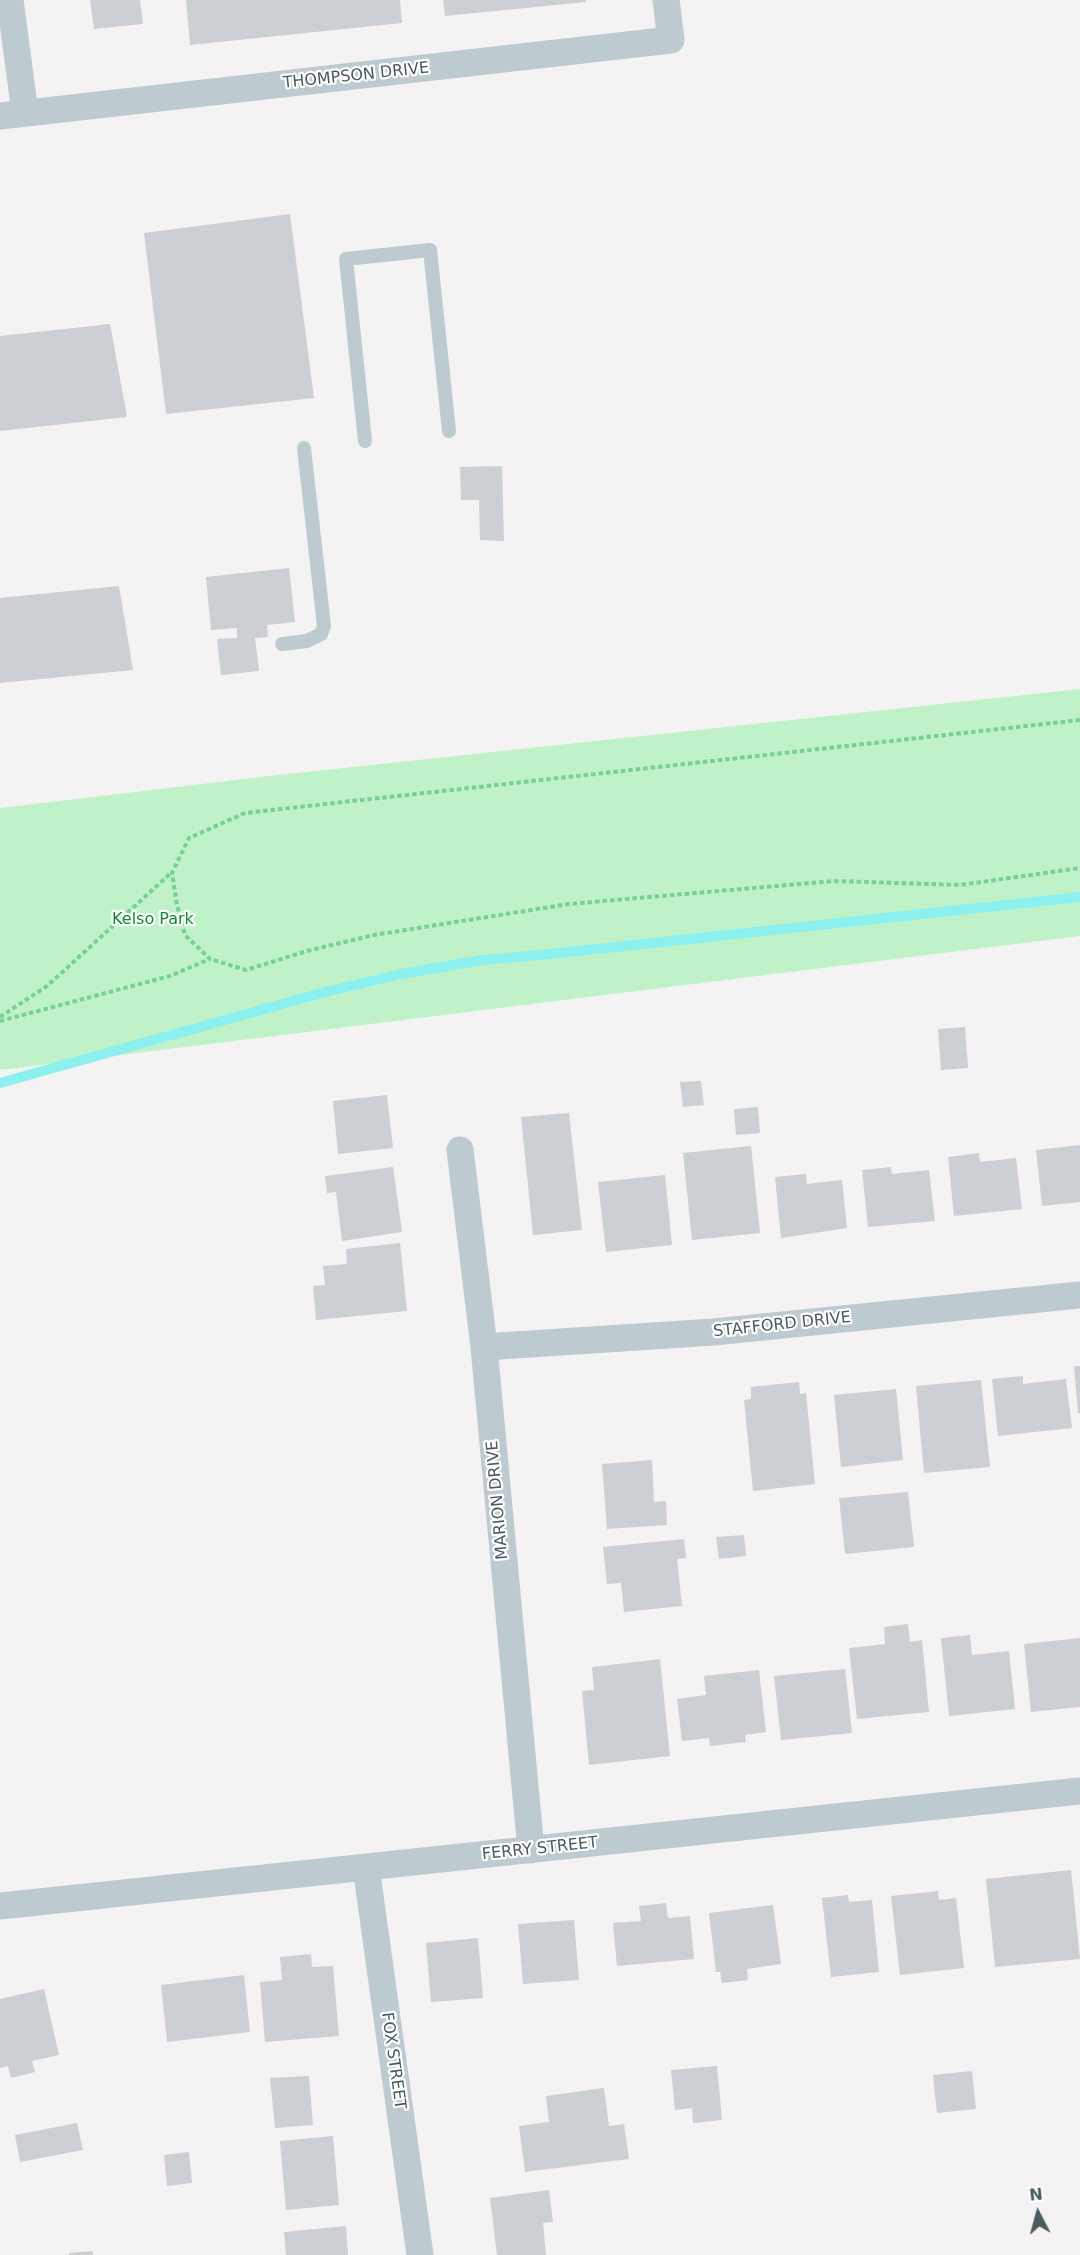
<!DOCTYPE html>
<html>
<head>
<meta charset="utf-8">
<style>
	body { margin:0 }
	#map { position:relative; width:1080px; height:2255px; overflow:hidden; background:#f4f2f2; font-family:"DejaVu Sans",sans-serif }
	canvas { display:block }
	.north { position:absolute; left:1008px; top:2183px; width:60px; height:60px; -webkit-text-stroke:4px #fff; paint-order:stroke; rotate:354deg; font-size:16px; font-weight:700; line-height:24px; text-align:center; color:#495a60 }
	.north::after { content:''; display:block; margin:auto; width:21px; height:27px; background:#495a60; clip-path:polygon(50% 0,100% 100%,50% 72%,0 100%) }
</style>
</head>
<body>
<div id="map">
<canvas width="1080" height="2255"></canvas>
<div class="north">N</div>
</div>
<script>
const ctx = document.querySelector('canvas').getContext('2d');
ctx.lineJoin = 'round';
function fillPath(path, color) { ctx.fillStyle = color; ctx.fill(path, 'evenodd'); }
function trace(path, color, width, dash) { ctx.strokeStyle = color; ctx.lineWidth = width; ctx.lineCap = dash ? 'butt' : 'round'; ctx.setLineDash(dash || []); ctx.stroke(path); }
function label(font, color, halo, rows, align = 'center') {
  ctx.font = font + ' "DejaVu Sans",sans-serif'; ctx.lineWidth = 4.5; ctx.setLineDash([]); ctx.textBaseline = 'middle'; ctx.strokeStyle = halo; ctx.fillStyle = color; for (const [text, x, y, turn = 0] of rows) {
    ctx.save(); ctx.translate(x, y); ctx.rotate((+turn || 0) * Math.PI / 180); ctx.textAlign = isNaN(turn) ? turn : align; if (halo) ctx.strokeText(text, 0, 0); ctx.fillText(text, 0, 0); ctx.restore();
  }
}
fillPath(new Path2D(`
	M 1080,689 L 1080,936 L 0,1070 L 0,808 L 269,776 Z`), '#c0f2c9');
trace(new Path2D(`
	M 0,1083 L 325,992 L 401,974 L 483,960 L 560,953 L 1080,897`), '#8cf0ef', 10);
fillPath(new Path2D(`
	M 90,0 L 140,0 L 143,24 L 94,29 Z
	M 186,0 L 400,0 L 402,23 L 190,45 Z
	M 443,0 L 586,0 L 586,2 L 445,16 Z
	M 290,214 L 314,398 L 166,414 L 144,233 Z
	M 110,324 L 127,417 L 0,431 L 0,336 Z
	M 502,466 L 504,541 L 480,540 L 479,500 L 461,500 L 460,467 Z
	M 289,568 L 295,622 L 267,625 L 268,637 L 255,638 L 259,671 L 221,675 L 217,639 L 237,638 L 237,628 L 211,630 L 206,577 Z
	M 119,586 L 133,670 L 0,683 L 0,598 Z
	M 965,1027 L 968,1068 L 941,1070 L 938,1029 Z
	M 701,1081 L 704,1105 L 683,1107 L 680,1082 Z
	M 387,1095 L 393,1148 L 338,1154 L 333,1101 Z
	M 758,1107 L 760,1133 L 736,1135 L 734,1109 Z
	M 569,1113 L 582,1230 L 533,1235 L 521,1117 Z
	M 1080,1145 L 1080,1202 L 1042,1206 L 1036,1150 Z
	M 751,1146 L 760,1233 L 692,1240 L 683,1153 Z
	M 979,1153 L 980,1162 L 1016,1158 L 1022,1209 L 954,1216 L 948,1157 Z
	M 393,1167 L 402,1232 L 342,1241 L 336,1192 L 327,1193 L 325,1176 Z
	M 891,1167 L 892,1174 L 929,1170 L 935,1221 L 868,1227 L 862,1170 Z
	M 806,1174 L 807,1184 L 842,1180 L 847,1228 L 781,1238 L 775,1177 Z
	M 665,1175 L 672,1245 L 606,1252 L 598,1182 Z
	M 400,1243 L 407,1311 L 316,1320 L 313,1286 L 325,1285 L 323,1266 L 347,1264 L 346,1249 Z
	M 1074,1366 L 1080,1366 L 1080,1413 L 1078,1413 Z
	M 1023,1376 L 1023,1384 L 1066,1379 L 1072,1428 L 998,1436 L 992,1379 Z
	M 981,1380 L 990,1467 L 924,1473 L 916,1386 Z
	M 799,1382 L 800,1394 L 806,1393 L 815,1484 L 753,1491 L 744,1400 L 751,1399 L 751,1387 Z
	M 896,1389 L 903,1460 L 841,1467 L 834,1395 Z
	M 652,1460 L 654,1502 L 666,1501 L 667,1525 L 607,1529 L 602,1464 Z
	M 908,1492 L 914,1547 L 845,1554 L 839,1498 Z
	M 744,1535 L 746,1556 L 719,1559 L 716,1537 Z
	M 684,1539 L 686,1558 L 677,1559 L 682,1606 L 624,1612 L 621,1583 L 607,1584 L 603,1547 Z
	M 908,1624 L 910,1642 L 922,1640 L 929,1712 L 857,1719 L 849,1648 L 885,1644 L 884,1627 Z
	M 970,1635 L 972,1655 L 1009,1651 L 1015,1709 L 949,1716 L 941,1638 Z
	M 1080,1638 L 1080,1707 L 1031,1712 L 1024,1644 Z
	M 660,1659 L 670,1756 L 589,1765 L 582,1691 L 594,1690 L 592,1667 Z
	M 845,1669 L 852,1733 L 781,1740 L 774,1676 Z
	M 759,1670 L 766,1732 L 745,1735 L 746,1742 L 710,1746 L 709,1738 L 682,1741 L 677,1699 L 706,1695 L 704,1676 Z
	M 1071,1870 L 1080,1959 L 995,1967 L 986,1879 Z
	M 938,1891 L 939,1900 L 956,1898 L 964,1968 L 900,1975 L 891,1896 Z
	M 848,1895 L 849,1902 L 872,1900 L 879,1972 L 831,1977 L 822,1898 Z
	M 666,1903 L 668,1918 L 690,1916 L 694,1959 L 617,1966 L 613,1923 L 641,1921 L 639,1906 Z
	M 773,1905 L 781,1964 L 747,1969 L 748,1980 L 722,1983 L 720,1972 L 716,1972 L 709,1913 Z
	M 574,1920 L 579,1980 L 523,1984 L 518,1924 Z
	M 478,1938 L 483,1998 L 431,2002 L 426,1943 Z
	M 311,1954 L 312,1967 L 333,1966 L 339,2036 L 265,2042 L 260,1982 L 282,1980 L 280,1957 Z
	M 244,1975 L 250,2032 L 167,2042 L 161,1985 Z
	M 44,1989 L 59,2055 L 32,2061 L 35,2072 L 11,2078 L 8,2066 L 0,2068 L 0,1999 Z
	M 717,2066 L 722,2120 L 693,2123 L 692,2108 L 675,2110 L 671,2070 Z
	M 972,2071 L 976,2109 L 937,2113 L 933,2075 Z
	M 309,2076 L 313,2125 L 275,2128 L 270,2078 Z
	M 604,2088 L 609,2126 L 624,2124 L 629,2159 L 525,2172 L 519,2126 L 549,2122 L 546,2096 Z
	M 77,2123 L 83,2150 L 20,2162 L 15,2135 Z
	M 333,2136 L 339,2205 L 286,2210 L 280,2141 Z
	M 189,2152 L 192,2183 L 167,2186 L 164,2155 Z
	M 549,2190 L 553,2222 L 543,2223 L 546,2255 L 497,2255 L 490,2198 Z
	M 346,2226 L 348,2255 L 286,2255 L 284,2232 Z
	M 93,2251 L 93,2255 L 69,2255 L 69,2253 Z`), '#ccd0d4');
trace(new Path2D(`
	M 1080,720 L 245,813 L 189,838 L 172,873 L 177,905 L 185,935 L 210,959 L 246,970 L 307,951 L 374,935 L 569,904 L 834,881 L 960,885 L 1080,868
	M 0,1017 L 47,986 L 171,873
	M 0,1021 L 170,976 L 210,959`), '#77d191', 4, [4.5, 3]);
trace(new Path2D(`
	M 365,441 L 346,259 L 430,250 L 449,431
	M 282,644 L 307,641 L 321,634 L 324,626 L 304,448`), '#bdcacf', 14);
trace(new Path2D(`
	M 10,0 L 25,113
	M 0,116 L 671,40 L 666,0
	M 460,1150 L 484,1347 L 531,1850
	M 484,1347 L 714,1332 L 1080,1295
	M 366,1867 L 420,2255
	M 0,1906 L 1080,1791`), '#bdcacf', 27);
label('16px', '#495a60', '#fff', [
	["THOMPSON DRIVE",356,76,-6],
	["STAFFORD DRIVE",782,1325,-6],
	["MARION DRIVE",498,1500,-95],
	["FERRY STREET",540,1849,-6],
	["FOX STREET",393,2061,82]
]);
label('16px', '#148735', '#fff', [
	["Kelso Park",153,920]
]);
</script>
</body>
</html>
